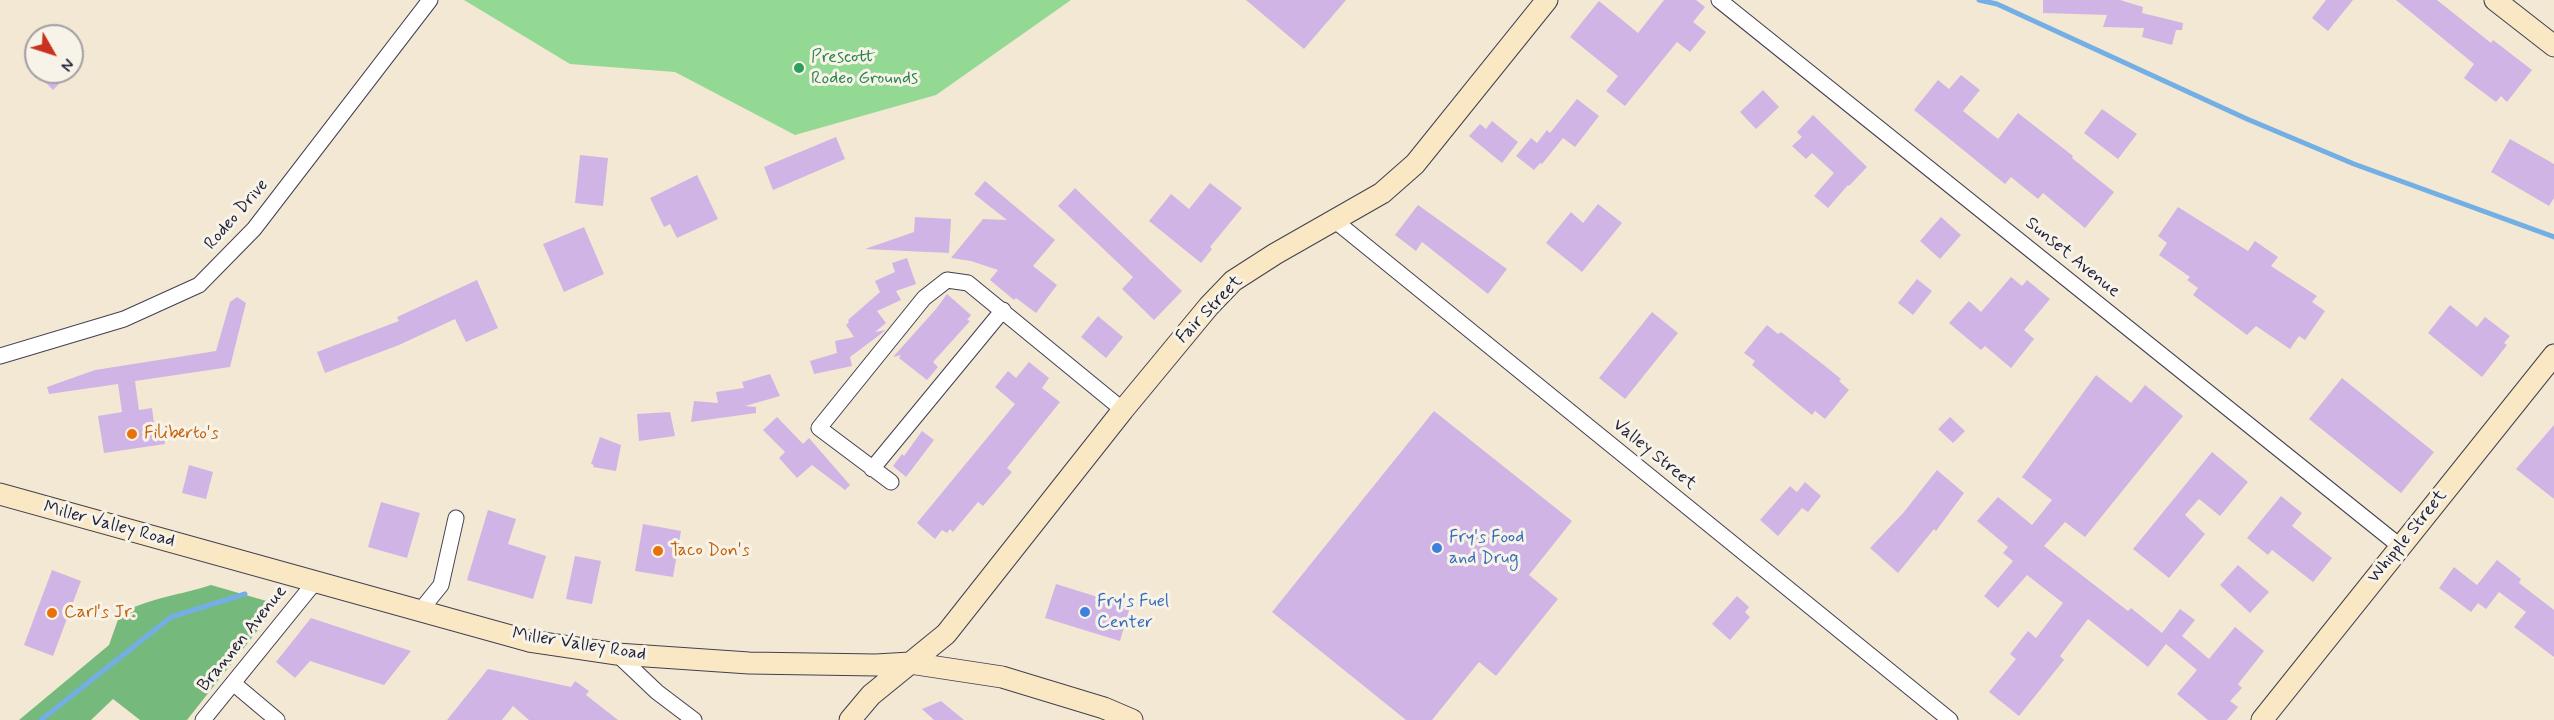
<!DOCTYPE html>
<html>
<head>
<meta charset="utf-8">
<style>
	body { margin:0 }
	#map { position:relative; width:2554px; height:720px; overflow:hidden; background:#f3e8d3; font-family:Mynerve,sans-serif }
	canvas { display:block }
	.north { position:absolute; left:24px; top:24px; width:60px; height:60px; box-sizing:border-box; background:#f7f3e8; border:2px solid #a29fa3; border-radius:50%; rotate:129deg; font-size:16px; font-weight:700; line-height:24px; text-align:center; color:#22223b }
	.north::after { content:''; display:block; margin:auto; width:21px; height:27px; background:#c8321e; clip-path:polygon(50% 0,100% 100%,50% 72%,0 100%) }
</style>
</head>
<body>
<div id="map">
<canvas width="2554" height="720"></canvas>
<div class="north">N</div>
</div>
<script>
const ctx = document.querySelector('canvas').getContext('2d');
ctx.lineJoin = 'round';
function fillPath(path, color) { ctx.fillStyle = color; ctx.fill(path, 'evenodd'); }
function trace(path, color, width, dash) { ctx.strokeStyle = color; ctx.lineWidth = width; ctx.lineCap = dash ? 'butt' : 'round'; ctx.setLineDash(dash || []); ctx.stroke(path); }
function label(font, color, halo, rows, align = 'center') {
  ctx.font = font + ' Mynerve,sans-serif'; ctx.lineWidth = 6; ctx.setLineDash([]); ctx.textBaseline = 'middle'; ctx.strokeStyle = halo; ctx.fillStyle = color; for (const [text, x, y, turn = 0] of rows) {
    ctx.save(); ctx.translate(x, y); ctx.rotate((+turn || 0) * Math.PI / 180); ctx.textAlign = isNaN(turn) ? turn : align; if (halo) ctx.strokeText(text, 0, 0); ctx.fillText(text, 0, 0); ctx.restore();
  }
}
fillPath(new Path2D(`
	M 464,0 L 1071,0 L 936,95 L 795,135 L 675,72 L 570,64 Z`), '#93d993');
fillPath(new Path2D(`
	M 211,585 L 270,602 L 269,616 L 187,720 L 140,720 L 113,699 L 91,720 L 19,720 L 109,645 L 120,614 C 148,598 181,595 211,585 Z`), '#76b97d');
trace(new Path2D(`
	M 1979,0 L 1997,4 L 2247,119 L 2354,164 L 2554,237
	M 41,720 L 171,617 L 245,594`), '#73afe5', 5);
fillPath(new Path2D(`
	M 1246,0 L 1346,0 L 1304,49 Z
	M 1664,0 L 1696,0 L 1705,7 L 1693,22 L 1706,32 L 1690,52 L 1677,42 L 1625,106 L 1606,91 L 1618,76 L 1570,37 L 1599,1 L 1638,33 Z
	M 2043,0 L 2120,0 L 2143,7 L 2142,13 L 2183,23 L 2182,30 L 2176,30 L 2172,45 L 2142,37 L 2144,28 L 2103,27 L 2107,15 L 2043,13 Z
	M 2326,0 L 2353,0 L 2328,31 L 2312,18 Z
	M 2396,0 L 2437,0 L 2491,43 L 2493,40 L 2532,70 L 2507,102 L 2501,96 L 2496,102 L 2464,78 L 2474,64 Z
	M 35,72 L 71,72 L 53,90 Z
	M 1961,75 L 1980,90 L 1963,111 L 1998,139 L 2018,113 L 2073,156 L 2072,158 L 2114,192 L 2085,228 L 2043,193 L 2038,199 L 2011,177 L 2005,184 L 1914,110 L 1938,80 L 1949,89 Z
	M 1763,90 L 1779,107 L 1756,129 L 1740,112 Z
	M 1577,99 L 1599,116 L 1575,147 L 1563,138 L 1542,164 L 1540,163 L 1534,170 L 1516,156 L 1531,138 L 1537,143 L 1547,130 L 1550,133 Z
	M 2102,109 L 2137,134 L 2118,159 L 2084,133 Z
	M 1813,115 L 1867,167 L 1849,186 L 1848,185 L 1828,208 L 1814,196 L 1834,173 L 1812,153 L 1806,159 L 1792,146 L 1802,137 L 1797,132 Z
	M 1492,121 L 1518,142 L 1502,163 L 1469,136 L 1480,124 L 1486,129 Z
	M 836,137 L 845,159 L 773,190 L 764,167 Z
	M 2510,139 L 2554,164 L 2554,198 L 2549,206 L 2491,172 Z
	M 580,155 L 608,158 L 603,206 L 575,203 Z
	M 697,175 L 718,219 L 677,238 L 670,224 L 664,227 L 650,198 Z
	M 985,181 L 1055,240 L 1033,266 L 1057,285 L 1036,313 L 1016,298 L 1014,300 L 990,280 L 998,270 L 971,261 L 951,258 L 983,219 L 1007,220 L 974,194 Z
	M 1210,183 L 1242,208 L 1210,247 L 1212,249 L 1201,263 L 1149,221 L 1171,194 L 1189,209 Z
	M 1075,188 L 1182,291 L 1154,320 L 1122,289 L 1133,277 L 1058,206 Z
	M 1598,204 L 1622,223 L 1582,272 L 1546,243 L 1571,212 L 1583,223 Z
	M 1418,205 L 1507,269 L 1488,294 L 1422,242 L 1416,251 L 1395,235 Z
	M 2178,207 L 2248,251 L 2255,241 L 2278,257 L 2271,266 L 2317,296 L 2312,302 L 2325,311 L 2305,340 L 2299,336 L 2290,349 L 2256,326 L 2247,335 L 2193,295 L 2198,288 L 2187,280 L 2190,277 L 2159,255 L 2167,243 L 2158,236 Z
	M 915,217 L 951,219 L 949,253 L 865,249 L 914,232 Z
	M 1941,217 L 1961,235 L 1940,259 L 1920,241 Z
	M 584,227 L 604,274 L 564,292 L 543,244 Z
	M 907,258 L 916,284 L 896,291 L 901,300 L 877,311 L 886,323 L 875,332 L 886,330 L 850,357 L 852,366 L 814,374 L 810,361 L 837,353 L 835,341 L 854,337 L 846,325 L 849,322 L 848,320 L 880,292 L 875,281 L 895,272 L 892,263 Z
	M 2011,277 L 2022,286 L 2027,280 L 2050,299 L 2024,330 L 2034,339 L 2011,368 L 1985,346 L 1981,350 L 1949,323 L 1969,301 L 1981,312 Z
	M 1917,279 L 1932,291 L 1913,315 L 1898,303 Z
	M 477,280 L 498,328 L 466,342 L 455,319 L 399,345 L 325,373 L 317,352 L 399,321 L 397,317 Z
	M 947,294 L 971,315 L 967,320 L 970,321 L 933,362 L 938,367 L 927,380 L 899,358 L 901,355 L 893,357 L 936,309 Z
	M 237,297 L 246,303 L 230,367 L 135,381 L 139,410 L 152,408 L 154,424 L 162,423 L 165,444 L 104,453 L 98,416 L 122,412 L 118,384 L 49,394 L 47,387 L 95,370 L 216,351 L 230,302 Z
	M 2450,305 L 2477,327 L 2485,317 L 2510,336 L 2504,343 L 2507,345 L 2482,377 L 2428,333 Z
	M 1652,312 L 1678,333 L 1625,399 L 1599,378 Z
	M 1098,316 L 1123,337 L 1106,358 L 1081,337 Z
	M 1767,325 L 1778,334 L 1781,332 L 1820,362 L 1841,379 L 1839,381 L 1849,390 L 1825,419 L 1815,411 L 1812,415 L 1790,397 L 1752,365 L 1755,361 L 1744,353 Z
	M 1029,362 L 1049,378 L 1042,388 L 1060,402 L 1007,468 L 1012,472 L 983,506 L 978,502 L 953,532 L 950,529 L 947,533 L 942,530 L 935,539 L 917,523 L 1015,404 L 995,387 L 1008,371 L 1016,378 Z
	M 770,374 L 780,396 L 745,406 L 756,407 L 756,413 L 691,422 L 694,401 L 718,403 L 716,392 L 744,388 L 742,382 Z
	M 2096,375 L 2131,403 L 2145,385 L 2183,416 L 2085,537 L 2065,522 L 2044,546 L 2128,611 L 2131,608 L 2162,633 L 2180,609 L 2195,620 L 2182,636 L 2209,659 L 2235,627 L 2264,651 L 2238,684 L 2242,688 L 2230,701 L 2238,707 L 2227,720 L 2208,720 L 2177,694 L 2197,670 L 2166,644 L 2148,667 L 2088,619 L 2060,656 L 2064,660 L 2019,716 L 1989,692 L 2016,659 L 2010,654 L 2028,631 L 2036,638 L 2063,603 L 2027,575 L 1998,608 L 1984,596 L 2013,561 L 2003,553 L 2008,547 L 1977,521 L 1998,497 L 2032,525 L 2052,500 L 2022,477 Z
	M 2342,378 L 2434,452 L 2401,493 L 2309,419 Z
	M 1434,411 L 1572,521 L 1529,575 L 1558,599 L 1496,676 L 1479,662 L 1432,720 L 1406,720 L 1272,612 Z
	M 670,412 L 675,436 L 639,441 L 637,414 Z
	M 777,417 L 803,444 L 809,438 L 850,485 L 845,490 L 812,465 L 797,478 L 779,458 L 785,452 L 763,430 Z
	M 1950,417 L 1965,431 L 1953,443 L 1938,429 Z
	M 2554,425 L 2554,499 L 2516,469 Z
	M 922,431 L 934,440 L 906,477 L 893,466 L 902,454 L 904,456 Z
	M 600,437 L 621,445 L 616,471 L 593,467 L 594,465 L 591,464 Z
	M 2212,452 L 2248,482 L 2220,516 L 2199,499 L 2185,515 L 2205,534 L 2169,578 L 2133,549 Z
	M 189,465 L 213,472 L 206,499 L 182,493 Z
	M 1937,470 L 1964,493 L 1936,531 L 1934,529 L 1898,573 L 1870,548 L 1904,512 Z
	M 1805,482 L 1821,496 L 1808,512 L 1802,508 L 1778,536 L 1760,520 L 1790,486 L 1797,492 Z
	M 2281,496 L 2302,513 L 2292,526 L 2332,558 L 2313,582 L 2272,550 L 2268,555 L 2247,538 Z
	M 381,502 L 420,513 L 407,558 L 368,547 Z
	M 488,510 L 516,519 L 508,544 L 546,556 L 533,599 L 467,580 Z
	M 643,524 L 681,531 L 673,577 L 635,571 Z
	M 575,556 L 601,561 L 592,604 L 566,599 Z
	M 2497,560 L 2521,579 L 2519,583 L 2554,610 L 2554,657 L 2514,627 L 2526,612 L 2499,592 L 2486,609 L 2478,603 L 2471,612 L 2439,588 L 2454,567 L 2477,585 Z
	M 2238,565 L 2269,592 L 2250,613 L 2220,585 Z
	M 52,570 L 81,581 L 53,656 L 24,645 Z
	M 1056,584 L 1130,607 L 1120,641 L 1045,618 Z
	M 1737,596 L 1749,607 L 1745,612 L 1750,617 L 1730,640 L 1712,624 Z
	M 311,618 L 411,651 L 384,685 L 310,661 L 295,678 L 276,662 Z
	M 488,669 L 571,687 L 575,681 L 589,691 L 586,695 L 618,720 L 529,720 L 513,706 L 502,720 L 447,720 Z
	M 941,701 L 964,720 L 934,720 L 922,709 Z`), '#d0b4e5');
const street = new Path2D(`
	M 1719,0 L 2401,547
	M 1334,220 L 1950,720
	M 0,356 L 124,319 L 199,285 L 254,229 L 430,0
	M 872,469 L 1003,310
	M 891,482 L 819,428 L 924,298 L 947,280 L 968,283 L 1123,410
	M 420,611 L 441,585 L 456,518
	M 617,654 L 657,692 L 694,720
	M 233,683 L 277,720
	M 203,720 L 315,582`);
const secondary = new Path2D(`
	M 2495,0 L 2554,46
	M 0,494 L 529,641 L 617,654 L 749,663 L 876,665 L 910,663 L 1002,677 L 1104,708 L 1132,720
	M 850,720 L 871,695 L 946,634 L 1123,410 L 1209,306 L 1233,281 L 1275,254 L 1382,193 L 1415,164 L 1547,0
	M 2262,720 L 2554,355`);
trace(street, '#414052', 17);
trace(secondary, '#414052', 23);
trace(street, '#fff', 15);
trace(secondary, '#fae7c3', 21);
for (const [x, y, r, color] of [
	[799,68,6,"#2e9e5b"],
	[132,434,6,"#e8710a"],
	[1437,548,6,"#3f7fe0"],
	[658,551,6,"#e8710a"],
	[1085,612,6,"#3f7fe0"],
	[52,613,6,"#e8710a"]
]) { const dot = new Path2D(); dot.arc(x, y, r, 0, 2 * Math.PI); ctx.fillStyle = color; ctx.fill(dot); trace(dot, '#f7f3e8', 2); }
label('18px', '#27864d', '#f7f3e8', [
	["Prescott",811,58],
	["Rodeo Grounds",811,79]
], 'left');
label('18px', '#22223b', '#f7f3e8', [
	["Rodeo Drive",237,215,-49],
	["Sunset Avenue",2072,258,39],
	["Fair Street",1210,310,-46],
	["Valley Street",1654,455,39],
	["Miller Valley Road",109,525,15],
	["Whipple Street",2408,537,-51],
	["Brannen Avenue",243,639,-51],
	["Miller Valley Road",579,645,9]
]);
label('18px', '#c56008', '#f7f3e8', [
	["Filiberto's",144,434],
	["Taco Don's",670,551],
	["Carl's Jr.",64,613]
], 'left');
label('18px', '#366cbe', '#f7f3e8', [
	["Fry's Food",1449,538],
	["and Drug",1449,559],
	["Fry's Fuel",1097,602],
	["Center",1097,623]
], 'left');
</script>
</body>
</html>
